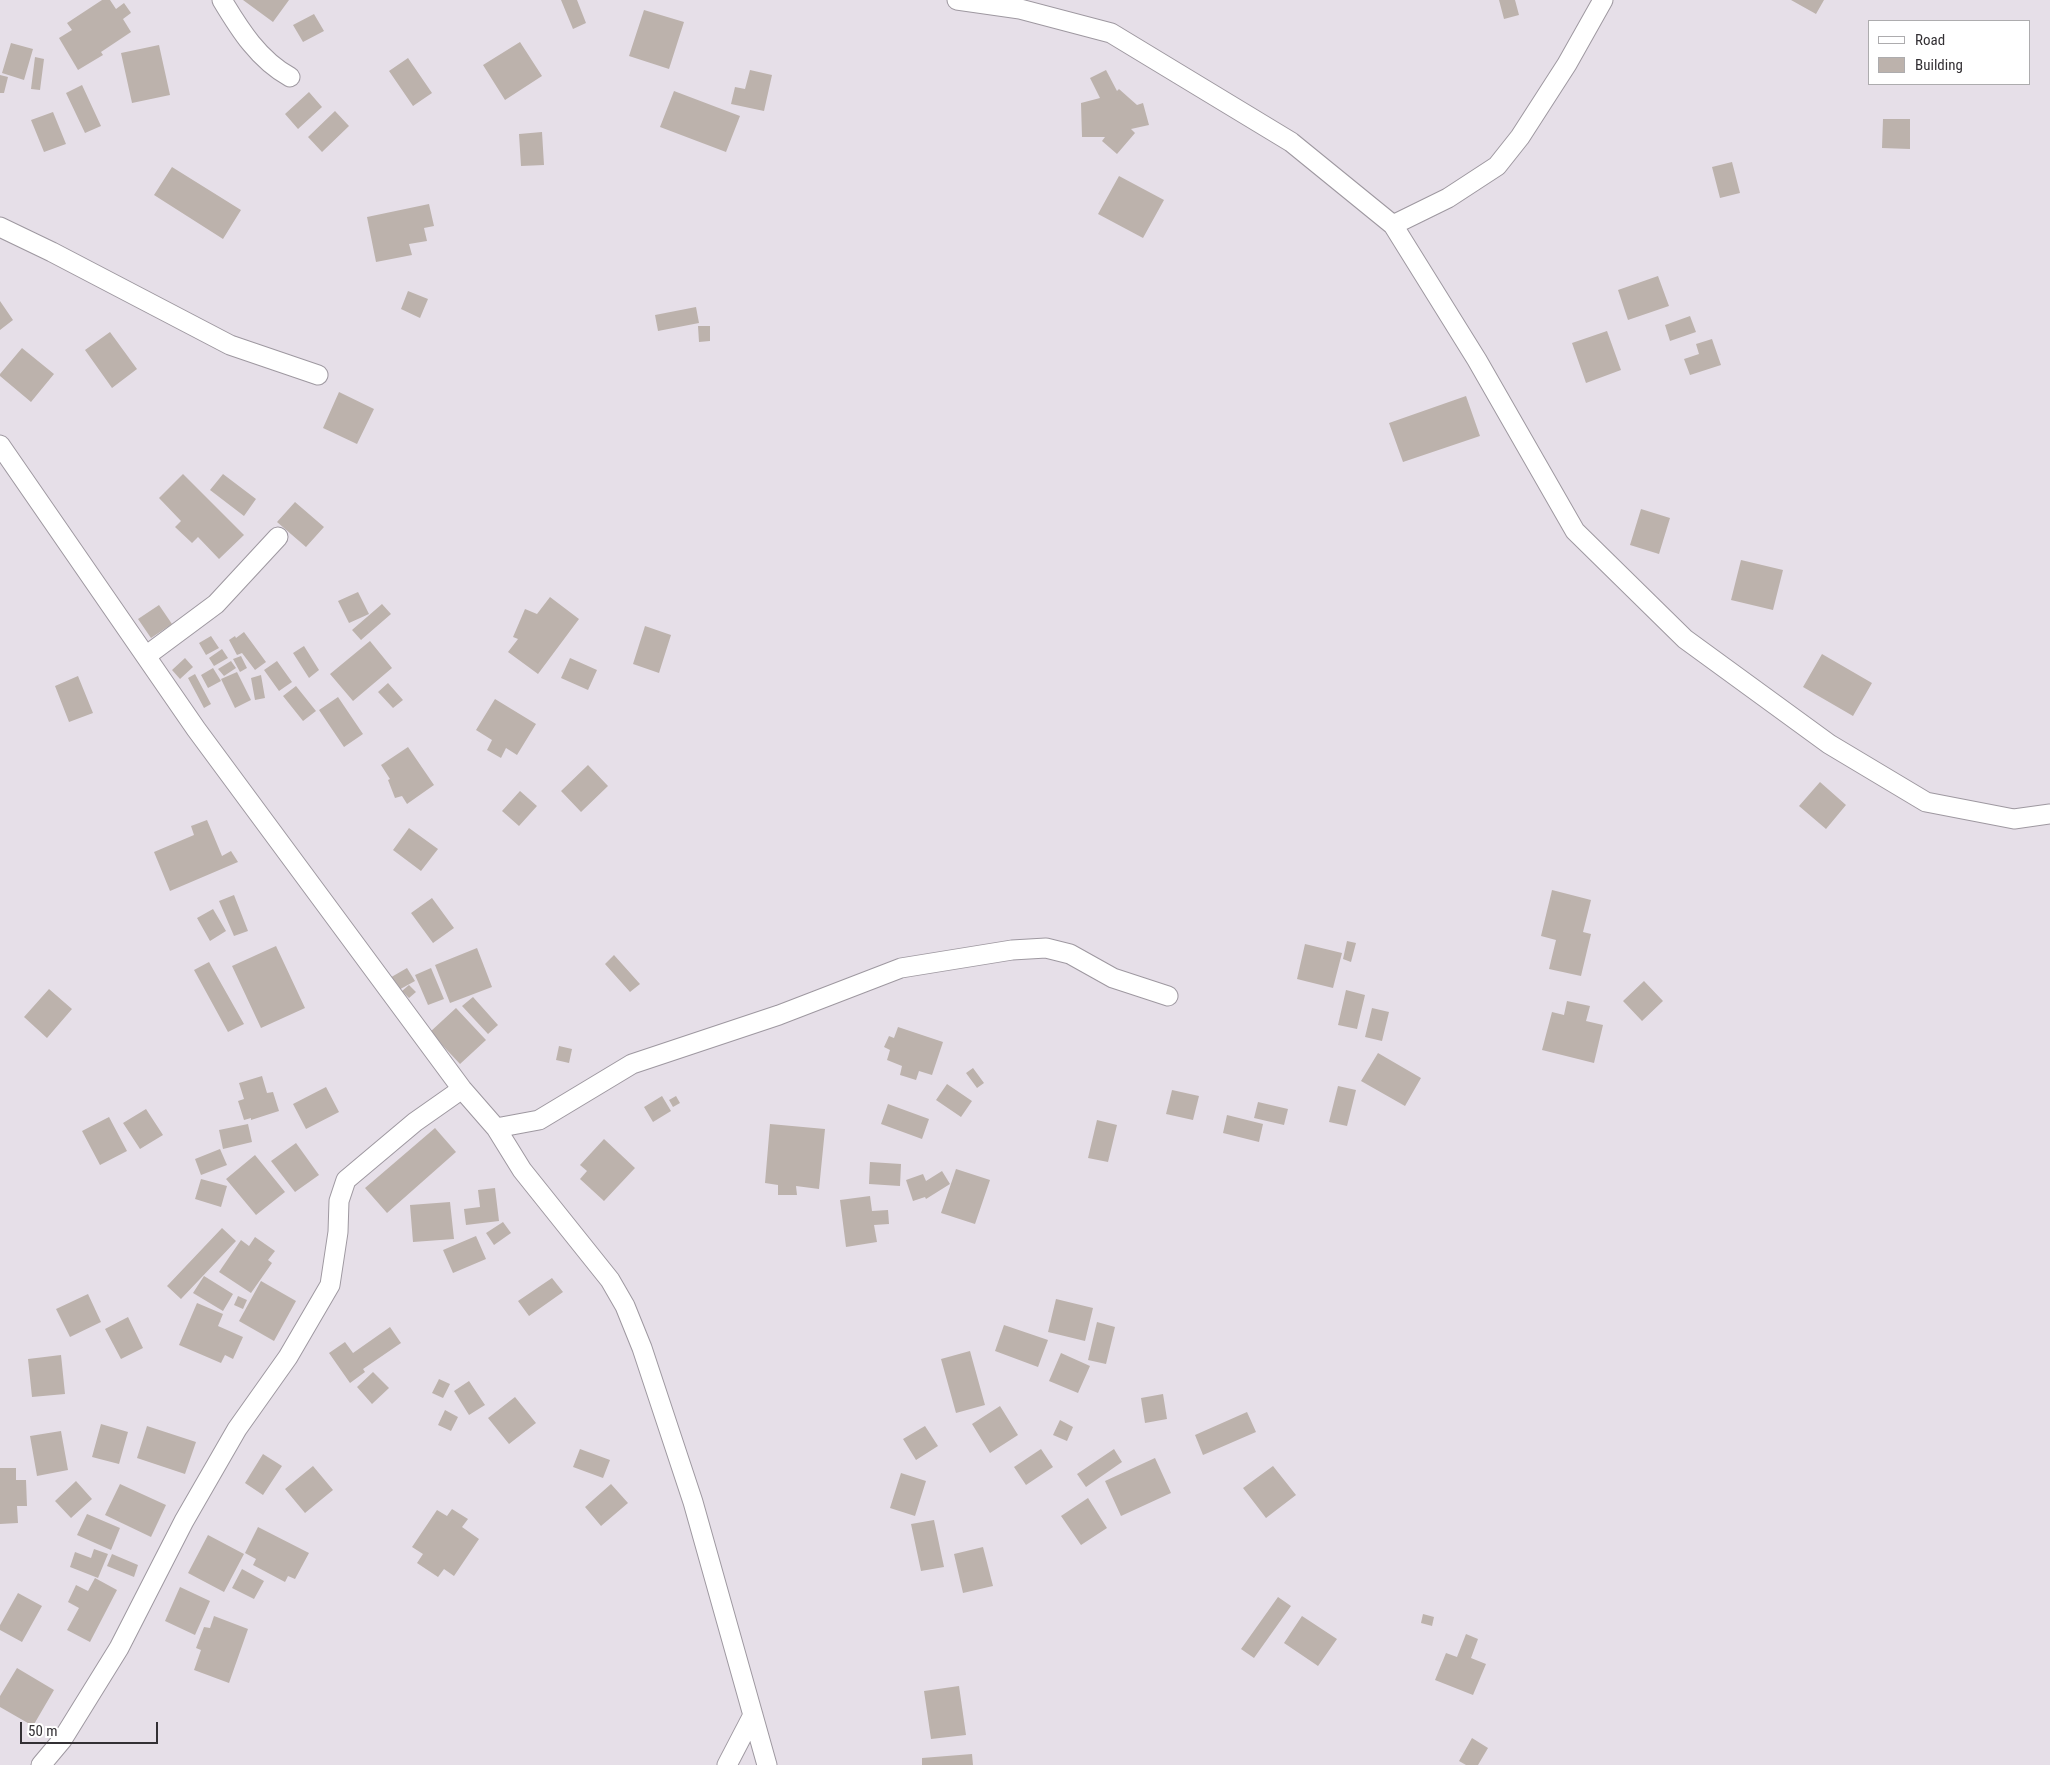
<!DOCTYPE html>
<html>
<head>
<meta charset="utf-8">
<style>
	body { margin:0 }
	#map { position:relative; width:2050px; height:1765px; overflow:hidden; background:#e6dfe8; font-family:"Roboto Condensed",sans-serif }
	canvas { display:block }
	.legend { position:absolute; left:1868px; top:20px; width:162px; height:65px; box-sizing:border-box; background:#fff; border:1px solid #adacae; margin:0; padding:6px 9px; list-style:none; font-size:15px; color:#333034 }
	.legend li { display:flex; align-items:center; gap:10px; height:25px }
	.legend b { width:25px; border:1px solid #adacae }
	.scale { position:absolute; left:20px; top:1722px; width:138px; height:22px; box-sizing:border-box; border:2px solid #333034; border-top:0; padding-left:6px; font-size:15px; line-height:18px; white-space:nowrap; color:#333034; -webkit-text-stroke:4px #fff; paint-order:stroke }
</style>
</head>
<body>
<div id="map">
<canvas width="2050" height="1765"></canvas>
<ul class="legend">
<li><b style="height:6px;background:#fff"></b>Road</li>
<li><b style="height:14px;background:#bcb2ac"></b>Building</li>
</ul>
<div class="scale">50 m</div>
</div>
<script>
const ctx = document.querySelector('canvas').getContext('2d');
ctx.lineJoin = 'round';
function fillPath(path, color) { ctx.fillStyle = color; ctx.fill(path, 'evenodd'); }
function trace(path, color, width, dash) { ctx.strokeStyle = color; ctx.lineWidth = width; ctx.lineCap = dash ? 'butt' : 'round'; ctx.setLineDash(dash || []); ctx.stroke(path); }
fillPath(new Path2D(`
	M 102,0 L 110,0 L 116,9 L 124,3 L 131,13 L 123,19 L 131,32 L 101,52 L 103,55 L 78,70 L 59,38 L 72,30 L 67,23 Z
	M 243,0 L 289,0 L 273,22 Z
	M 561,0 L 577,0 L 586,23 L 573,29 Z
	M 1499,0 L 1515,0 L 1519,15 L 1504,19 Z
	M 1791,0 L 1824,0 L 1816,14 Z
	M 644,10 L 684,22 L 669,69 L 629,56 Z
	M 314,14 L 324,31 L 303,42 L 293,25 Z
	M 520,42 L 542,76 L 505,100 L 483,65 Z
	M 11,43 L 33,49 L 24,80 L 2,73 Z
	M 159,45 L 170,95 L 132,103 L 121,53 Z
	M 35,57 L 44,59 L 40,90 L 31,89 Z
	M 408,58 L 432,93 L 413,106 L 389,71 Z
	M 750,70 L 772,75 L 764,111 L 731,104 L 735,87 L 745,89 Z
	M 1106,70 L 1117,91 L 1119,89 L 1137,105 L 1143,103 L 1149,125 L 1131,129 L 1135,133 L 1117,154 L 1102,141 L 1105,137 L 1082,137 L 1081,103 L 1100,98 L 1090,78 Z
	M 0,75 L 8,77 L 4,93 L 0,93 Z
	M 82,85 L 101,126 L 85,133 L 66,93 Z
	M 674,91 L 740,116 L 726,152 L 660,127 Z
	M 309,92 L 322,107 L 298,129 L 285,114 Z
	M 335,111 L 349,126 L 322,152 L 308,137 Z
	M 53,112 L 66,144 L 44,152 L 31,120 Z
	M 1883,119 L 1910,119 L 1910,149 L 1882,148 Z
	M 542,132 L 544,165 L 521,166 L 519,134 Z
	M 1732,162 L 1740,193 L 1720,198 L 1712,167 Z
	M 172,167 L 241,210 L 223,239 L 154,195 Z
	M 1119,176 L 1164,200 L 1143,238 L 1098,214 Z
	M 429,204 L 434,226 L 424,228 L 427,241 L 409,244 L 412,255 L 376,262 L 367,217 Z
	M 1658,276 L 1669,306 L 1628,320 L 1618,290 Z
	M 408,291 L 428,299 L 420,318 L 401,309 Z
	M 0,301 L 13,320 L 0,330 Z
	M 696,307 L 699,323 L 658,331 L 655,315 Z
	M 1690,316 L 1696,332 L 1670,341 L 1665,325 Z
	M 698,326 L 710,326 L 710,341 L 699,342 Z
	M 1607,331 L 1621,370 L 1586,383 L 1572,343 Z
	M 110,332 L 137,369 L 112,388 L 85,350 Z
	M 1712,339 L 1721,365 L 1690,375 L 1684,359 L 1699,354 L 1696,344 Z
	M 22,348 L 54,374 L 31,402 L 0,376 L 0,374 Z
	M 339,392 L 374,409 L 357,444 L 323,428 Z
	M 1466,396 L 1480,436 L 1403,462 L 1389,423 Z
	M 183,474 L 244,535 L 219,559 L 198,537 L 192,543 L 175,527 L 181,521 L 159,498 Z
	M 223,474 L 256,499 L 244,516 L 210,490 Z
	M 295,502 L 324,527 L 306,547 L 277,522 Z
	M 1641,509 L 1670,518 L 1659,554 L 1630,545 Z
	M 1741,560 L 1783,570 L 1773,610 L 1731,600 Z
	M 358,592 L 369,614 L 349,623 L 338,601 Z
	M 550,597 L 579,619 L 538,674 L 508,652 L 518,639 L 513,637 L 525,609 L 537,614 Z
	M 382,604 L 391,614 L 361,640 L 352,630 Z
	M 159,605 L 172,624 L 151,638 L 138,619 Z
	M 645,626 L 671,635 L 659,673 L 633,664 Z
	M 244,632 L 266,662 L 255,670 L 242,653 L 237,655 L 229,640 L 235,636 L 236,638 Z
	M 211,636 L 219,648 L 206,655 L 199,643 Z
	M 370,641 L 392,668 L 353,701 L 330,674 Z
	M 304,646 L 319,670 L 309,678 L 293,653 Z
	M 222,649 L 228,658 L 214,666 L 209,658 Z
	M 1822,654 L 1872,683 L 1853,716 L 1803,687 Z
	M 241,656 L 247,668 L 240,672 L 233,659 Z
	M 185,658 L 193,667 L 180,679 L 172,670 Z
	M 570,658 L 597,670 L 588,690 L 561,678 Z
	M 231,661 L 236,668 L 224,676 L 218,669 Z
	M 277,661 L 292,682 L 279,691 L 264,670 Z
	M 213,668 L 221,681 L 208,688 L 201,675 Z
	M 237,672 L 251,700 L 235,708 L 221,679 Z
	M 195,674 L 211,704 L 204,708 L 188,678 Z
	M 261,675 L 265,698 L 255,700 L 251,678 Z
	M 78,676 L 93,713 L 69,722 L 55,686 Z
	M 388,683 L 403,700 L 393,708 L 378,692 Z
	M 296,686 L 316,711 L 303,721 L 283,696 Z
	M 338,697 L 363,734 L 344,747 L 319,710 Z
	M 495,699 L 536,724 L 517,755 L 506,748 L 501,758 L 487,750 L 492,740 L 476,730 Z
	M 408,747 L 434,785 L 407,804 L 402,796 L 395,798 L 388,780 L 390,779 L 381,765 Z
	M 588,765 L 608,786 L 581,812 L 561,791 Z
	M 1820,782 L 1846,805 L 1826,829 L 1799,806 Z
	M 520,791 L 537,806 L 519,826 L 502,811 Z
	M 207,820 L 222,856 L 231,851 L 238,862 L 170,891 L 154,852 L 194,835 L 191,826 Z
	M 409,828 L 438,849 L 421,871 L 393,850 Z
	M 1552,890 L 1591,900 L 1583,932 L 1591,934 L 1581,976 L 1549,969 L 1556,940 L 1541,936 Z
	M 234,895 L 248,931 L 234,936 L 219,901 Z
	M 432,898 L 454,928 L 433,943 L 411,913 Z
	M 213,909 L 226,931 L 210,941 L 197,918 Z
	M 1347,941 L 1356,943 L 1351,962 L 1343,959 Z
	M 1305,944 L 1342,953 L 1333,988 L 1297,979 Z
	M 276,946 L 305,1008 L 261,1028 L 232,966 Z
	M 477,948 L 492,987 L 450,1003 L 435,965 Z
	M 614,955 L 640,984 L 630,992 L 605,964 Z
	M 209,962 L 244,1024 L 228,1032 L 194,970 Z
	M 407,968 L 415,981 L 395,992 L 388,979 Z
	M 431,968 L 444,999 L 428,1005 L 415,975 Z
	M 1644,981 L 1663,1001 L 1642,1021 L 1623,1001 Z
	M 409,985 L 416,992 L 409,998 L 402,991 Z
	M 49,989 L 72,1009 L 47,1038 L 24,1017 Z
	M 1346,990 L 1365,995 L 1357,1029 L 1338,1025 Z
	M 473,997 L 498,1025 L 488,1034 L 462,1006 Z
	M 1567,1001 L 1590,1006 L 1586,1021 L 1603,1025 L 1594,1063 L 1542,1050 L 1552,1012 L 1564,1015 Z
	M 456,1008 L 486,1040 L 460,1064 L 430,1032 Z
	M 1372,1008 L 1389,1012 L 1382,1041 L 1365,1037 Z
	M 898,1027 L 943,1042 L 932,1075 L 919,1071 L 916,1080 L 900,1075 L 902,1066 L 887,1060 L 890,1050 L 884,1047 L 889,1036 L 894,1038 Z
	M 559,1046 L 572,1049 L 569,1063 L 556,1060 Z
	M 1378,1053 L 1421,1078 L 1405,1106 L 1361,1081 Z
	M 973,1068 L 984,1083 L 977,1088 L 966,1073 Z
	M 262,1076 L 267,1093 L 273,1092 L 279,1111 L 251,1120 L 251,1118 L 244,1120 L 238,1101 L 244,1099 L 239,1083 Z
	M 947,1084 L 972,1101 L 961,1117 L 936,1100 Z
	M 1338,1086 L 1356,1090 L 1347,1126 L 1329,1122 Z
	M 326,1087 L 339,1112 L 306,1129 L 293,1104 Z
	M 1172,1090 L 1199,1096 L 1193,1120 L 1166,1114 Z
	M 662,1096 L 671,1111 L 653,1122 L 644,1107 Z
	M 676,1096 L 680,1103 L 673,1107 L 669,1100 Z
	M 1258,1102 L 1288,1109 L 1284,1125 L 1254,1118 Z
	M 888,1104 L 929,1119 L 922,1139 L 881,1124 Z
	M 146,1109 L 163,1135 L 140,1149 L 123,1123 Z
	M 1227,1115 L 1263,1124 L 1259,1142 L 1223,1133 Z
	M 109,1117 L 127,1151 L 100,1165 L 82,1131 Z
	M 1097,1120 L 1117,1125 L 1108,1162 L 1088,1158 Z
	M 248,1124 L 252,1142 L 223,1149 L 219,1130 Z
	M 770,1124 L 825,1129 L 819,1189 L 796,1186 L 797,1195 L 778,1195 L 778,1185 L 765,1183 Z
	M 435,1128 L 456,1152 L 387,1213 L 365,1188 Z
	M 604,1139 L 635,1168 L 604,1201 L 580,1179 L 587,1171 L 580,1165 Z
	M 296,1143 L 319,1175 L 295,1192 L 271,1161 Z
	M 220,1149 L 227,1165 L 201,1175 L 195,1159 Z
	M 255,1155 L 285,1192 L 256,1215 L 226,1179 Z
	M 870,1162 L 901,1164 L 900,1186 L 869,1184 Z
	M 956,1169 L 990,1180 L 975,1224 L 941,1213 Z
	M 942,1171 L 950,1184 L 926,1199 L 925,1197 L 913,1201 L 906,1180 L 923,1174 L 926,1181 Z
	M 201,1179 L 227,1186 L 221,1207 L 195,1199 Z
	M 495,1188 L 499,1221 L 466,1225 L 464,1209 L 480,1207 L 478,1190 Z
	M 870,1196 L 872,1211 L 888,1210 L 889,1224 L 874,1225 L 877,1242 L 846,1247 L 840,1200 Z
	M 450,1202 L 454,1239 L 413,1242 L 410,1205 Z
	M 503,1222 L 511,1233 L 494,1245 L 486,1233 Z
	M 222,1228 L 236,1241 L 181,1299 L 167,1286 Z
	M 476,1236 L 486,1259 L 453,1273 L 443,1250 Z
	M 255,1237 L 275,1251 L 268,1260 L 272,1263 L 251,1293 L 219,1272 L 241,1240 L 249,1246 Z
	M 204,1276 L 233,1294 L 223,1311 L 193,1293 Z
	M 552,1278 L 563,1292 L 529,1316 L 518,1301 Z
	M 261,1281 L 296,1301 L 274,1341 L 239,1321 Z
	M 88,1294 L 101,1322 L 70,1337 L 56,1309 Z
	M 238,1296 L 247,1300 L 243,1309 L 234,1305 Z
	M 1056,1299 L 1093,1308 L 1085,1341 L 1048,1332 Z
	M 197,1303 L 223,1314 L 218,1326 L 243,1337 L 233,1359 L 225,1355 L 221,1363 L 179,1345 Z
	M 128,1317 L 143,1348 L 121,1359 L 105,1329 Z
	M 1097,1322 L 1115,1327 L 1106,1364 L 1088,1360 Z
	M 1004,1325 L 1048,1340 L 1038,1367 L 995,1351 Z
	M 390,1327 L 401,1343 L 363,1369 L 365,1372 L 350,1383 L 329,1353 L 345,1342 L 353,1353 Z
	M 970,1351 L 985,1405 L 956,1413 L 941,1359 Z
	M 1061,1353 L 1090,1366 L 1078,1393 L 1049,1381 Z
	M 61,1355 L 65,1394 L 32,1397 L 28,1359 Z
	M 373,1372 L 389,1388 L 372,1404 L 357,1387 Z
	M 439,1379 L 450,1384 L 443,1398 L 432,1393 Z
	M 469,1381 L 485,1405 L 469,1415 L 454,1391 Z
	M 1163,1394 L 1167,1419 L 1145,1423 L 1141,1398 Z
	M 515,1397 L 536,1423 L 509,1444 L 488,1418 Z
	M 1000,1406 L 1018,1435 L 990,1453 L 972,1424 Z
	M 445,1410 L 458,1417 L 451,1431 L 438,1425 Z
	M 1247,1412 L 1256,1432 L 1203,1455 L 1195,1435 Z
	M 1060,1420 L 1073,1427 L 1067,1441 L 1053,1435 Z
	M 101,1424 L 128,1432 L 119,1464 L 92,1457 Z
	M 147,1426 L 196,1442 L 185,1474 L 137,1458 Z
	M 925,1426 L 938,1446 L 916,1460 L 903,1439 Z
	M 61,1431 L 68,1470 L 37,1476 L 30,1436 Z
	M 580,1449 L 610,1460 L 603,1478 L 573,1467 Z
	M 1041,1449 L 1053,1467 L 1026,1485 L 1014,1467 Z
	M 1114,1449 L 1122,1462 L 1086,1487 L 1077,1474 Z
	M 263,1454 L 282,1466 L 263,1495 L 245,1483 Z
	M 1155,1458 L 1171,1493 L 1121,1516 L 1105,1481 Z
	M 313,1466 L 333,1490 L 305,1513 L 285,1489 Z
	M 1273,1466 L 1296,1495 L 1266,1518 L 1243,1488 Z
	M 0,1468 L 16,1468 L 16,1480 L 26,1480 L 27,1506 L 17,1506 L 18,1523 L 0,1524 Z
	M 901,1473 L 926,1481 L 915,1516 L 890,1508 Z
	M 76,1481 L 92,1499 L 71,1518 L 55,1501 Z
	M 120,1484 L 166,1505 L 151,1537 L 105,1515 Z
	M 611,1484 L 628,1503 L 601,1526 L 585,1507 Z
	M 1088,1498 L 1107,1528 L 1081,1545 L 1061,1516 Z
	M 452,1509 L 468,1519 L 462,1527 L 479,1539 L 454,1576 L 444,1569 L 438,1577 L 417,1563 L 423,1554 L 412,1547 L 437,1510 L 447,1516 Z
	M 87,1514 L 120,1528 L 111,1550 L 77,1535 Z
	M 934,1520 L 944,1567 L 921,1571 L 911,1524 Z
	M 258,1527 L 309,1553 L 295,1579 L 288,1576 L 285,1582 L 253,1565 L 256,1559 L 245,1553 Z
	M 208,1535 L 244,1554 L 224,1592 L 188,1573 Z
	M 983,1547 L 993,1586 L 963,1593 L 954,1554 Z
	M 94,1549 L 108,1554 L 98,1578 L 70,1567 L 75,1552 L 91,1558 Z
	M 112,1554 L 138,1565 L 134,1577 L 107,1566 Z
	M 242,1569 L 264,1581 L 254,1599 L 232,1588 Z
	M 95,1578 L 117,1590 L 90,1642 L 67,1630 L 79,1608 L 68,1602 L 76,1585 L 88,1591 Z
	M 180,1587 L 210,1601 L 195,1635 L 165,1621 Z
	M 18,1593 L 42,1606 L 22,1642 L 0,1630 L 0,1625 Z
	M 1278,1597 L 1291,1606 L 1254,1658 L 1241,1649 Z
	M 1423,1614 L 1434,1617 L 1432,1626 L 1421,1623 Z
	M 214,1616 L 248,1629 L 229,1683 L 194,1670 L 201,1650 L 196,1648 L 204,1627 L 210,1628 Z
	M 1302,1616 L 1337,1639 L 1318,1666 L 1284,1643 Z
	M 1466,1634 L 1478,1639 L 1471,1658 L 1486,1664 L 1473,1695 L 1435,1680 L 1446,1653 L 1457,1657 Z
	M 17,1668 L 54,1690 L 33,1726 L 0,1707 L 0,1696 Z
	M 959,1686 L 966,1735 L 931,1739 L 924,1691 Z
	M 1472,1738 L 1488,1748 L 1478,1765 L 1466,1765 L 1459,1761 Z
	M 972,1754 L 973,1765 L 922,1765 L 922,1758 Z`), '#bcb2ac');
const minor = new Path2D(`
	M 222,0 C 240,30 259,60 290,77
	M 957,0 L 1020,9 L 1111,33 L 1291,142 L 1393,225 L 1477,360 L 1575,531 L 1685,639 L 1829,744 L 1926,802 L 2014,819 L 2050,814
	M 1393,225 L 1448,198 L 1497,166 L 1520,137 L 1567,64 L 1603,0
	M 0,227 L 52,252 L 230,345 L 318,375
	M 0,445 L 196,729 L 462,1089 L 496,1128 L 522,1170 L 610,1280 L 625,1306 L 642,1348 L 693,1502 L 767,1765
	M 146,656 L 216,604 L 278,537
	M 496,1128 L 539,1120 L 632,1064 L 779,1015 L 901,968 L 1012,950 L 1046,948 L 1070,954 L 1113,978 L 1168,996
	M 41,1765 L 62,1740 L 119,1648 L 184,1521 L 237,1429 L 288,1357 L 330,1285 L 338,1232 L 339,1201 L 346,1180 L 415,1122 L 462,1089
	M 727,1765 L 753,1715`);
trace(minor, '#9e98a0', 21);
trace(minor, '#fff', 19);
</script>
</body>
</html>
